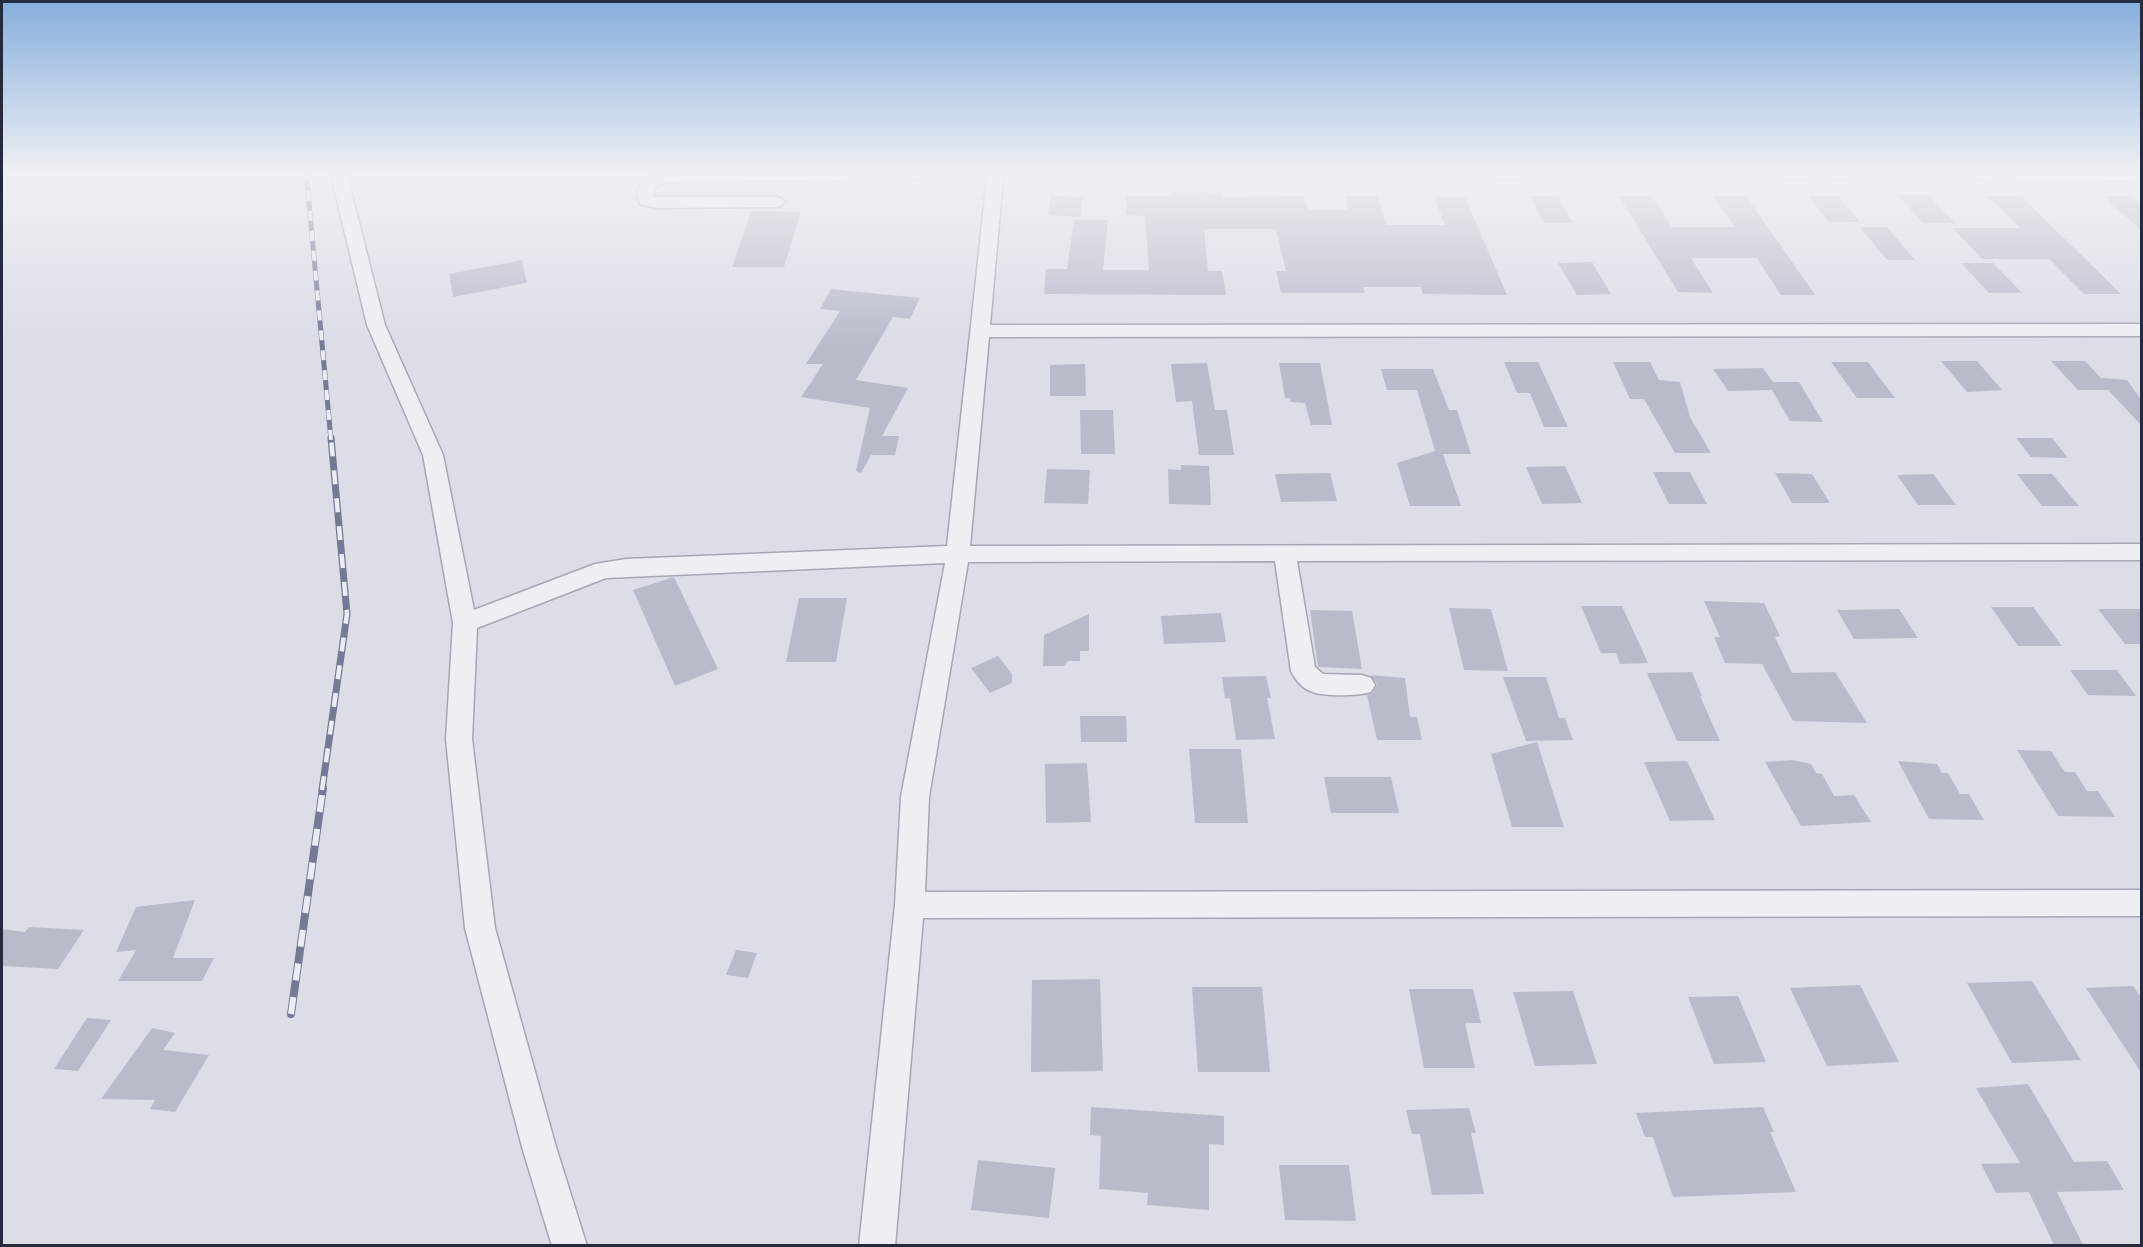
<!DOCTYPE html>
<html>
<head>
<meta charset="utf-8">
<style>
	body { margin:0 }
	#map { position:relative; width:2143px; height:1247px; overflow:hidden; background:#dbdee7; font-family:"Archivo Narrow",sans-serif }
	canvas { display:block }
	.frame { position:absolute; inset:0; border:3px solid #252a3d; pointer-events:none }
</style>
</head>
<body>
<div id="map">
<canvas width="2143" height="1247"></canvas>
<div class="frame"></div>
</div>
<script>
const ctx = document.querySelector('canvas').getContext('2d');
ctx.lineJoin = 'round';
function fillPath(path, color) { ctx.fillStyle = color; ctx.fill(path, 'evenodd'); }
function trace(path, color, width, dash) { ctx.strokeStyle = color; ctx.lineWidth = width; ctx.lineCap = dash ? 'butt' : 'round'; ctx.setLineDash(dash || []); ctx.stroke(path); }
fillPath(new Path2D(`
	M 1172,192 L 1222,193 L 1223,197 L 1304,196 L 1308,210 L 1349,210 L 1345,196 L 1377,196 L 1386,225 L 1445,225 L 1434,197 L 1465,197 L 1507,295 L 1423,294 L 1421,287 L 1363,287 L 1365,293 L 1281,293 L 1276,271 L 1286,271 L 1276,229 L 1204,229 L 1208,271 L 1222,271 L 1226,295 L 1044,294 L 1046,269 L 1067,269 L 1074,220 L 1108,220 L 1103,270 L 1149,270 L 1145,216 L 1126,215 L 1126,196 L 1173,196 Z
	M 1897,195 L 1928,195 L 1955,223 L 1923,223 Z
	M 1051,196 L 1083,197 L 1080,217 L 1048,215 Z
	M 1530,196 L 1558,196 L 1573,223 L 1544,223 Z
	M 1619,196 L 1652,196 L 1672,227 L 1735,227 L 1713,196 L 1746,196 L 1815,295 L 1781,295 L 1757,258 L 1691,258 L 1713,293 L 1678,292 Z
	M 1808,196 L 1838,196 L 1860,222 L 1829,222 Z
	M 1988,196 L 2021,196 L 2121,294 L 2084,294 L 2049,259 L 1982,259 L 1953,228 L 2020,228 Z
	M 2103,196 L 2132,196 L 2142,205 L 2142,231 Z
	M 758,211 L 801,212 L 784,267 L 732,267 L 751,212 Z
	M 1860,227 L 1887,227 L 1915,260 L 1887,260 Z
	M 522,260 L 527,283 L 453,297 L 449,274 Z
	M 1592,262 L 1611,294 L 1577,295 L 1558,263 Z
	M 1961,263 L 1993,263 L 2022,293 L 1989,293 Z
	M 831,289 L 920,298 L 910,319 L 893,317 L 856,380 L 908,388 L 882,436 L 899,436 L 895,455 L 871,455 L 861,473 L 856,471 L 870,408 L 801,397 L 823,364 L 806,364 L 840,311 L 820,309 Z
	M 1941,361 L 1977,361 L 2002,390 L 1967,392 Z
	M 2051,361 L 2085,361 L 2101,378 L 2127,380 L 2142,401 L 2142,426 L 2108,390 L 2078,390 Z
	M 1504,362 L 1538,362 L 1568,427 L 1544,427 L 1530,393 L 1517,393 Z
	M 1613,362 L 1650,362 L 1659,380 L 1680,382 L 1690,417 L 1711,453 L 1675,453 L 1644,399 L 1630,399 Z
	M 1831,362 L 1868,362 L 1895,398 L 1857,398 Z
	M 1207,363 L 1215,410 L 1227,410 L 1234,455 L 1199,455 L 1192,401 L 1176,402 L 1171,364 Z
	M 1279,363 L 1320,363 L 1332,425 L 1311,425 L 1305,403 L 1291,402 L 1290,398 L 1285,398 Z
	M 1085,364 L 1086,396 L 1050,396 L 1050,365 Z
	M 1763,368 L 1773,382 L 1799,382 L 1823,422 L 1790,421 L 1772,390 L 1728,391 L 1713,369 Z
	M 1381,369 L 1433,369 L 1449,410 L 1457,410 L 1471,454 L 1443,454 L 1461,506 L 1410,506 L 1397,463 L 1435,451 L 1417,390 L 1387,390 Z
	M 1080,410 L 1113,410 L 1115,454 L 1081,454 Z
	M 2016,438 L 2052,438 L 2068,458 L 2031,457 Z
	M 1181,465 L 1209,466 L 1211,505 L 1169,504 L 1168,469 L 1181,470 Z
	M 1565,466 L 1582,503 L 1542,504 L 1526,467 Z
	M 1047,469 L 1090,470 L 1088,504 L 1044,503 Z
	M 1653,472 L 1690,472 L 1707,504 L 1669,504 Z
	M 1330,473 L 1337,501 L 1281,502 L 1275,474 Z
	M 1775,473 L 1812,474 L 1830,503 L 1792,503 Z
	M 1933,474 L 1956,505 L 1918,505 L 1897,475 Z
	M 2017,474 L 2052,474 L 2079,506 L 2042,506 Z
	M 674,577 L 718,669 L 675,686 L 633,590 Z
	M 799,598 L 847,598 L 836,662 L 786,662 Z
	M 1704,601 L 1764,603 L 1780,636 L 1775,637 L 1792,673 L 1835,672 L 1867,723 L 1793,721 L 1762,664 L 1725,663 L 1714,637 L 1720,637 Z
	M 1581,606 L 1622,606 L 1648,663 L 1620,664 L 1616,653 L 1601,653 Z
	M 1991,607 L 2033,607 L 2062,646 L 2018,646 Z
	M 1449,608 L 1491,609 L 1508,671 L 1464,670 Z
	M 1899,609 L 1918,638 L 1854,639 L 1837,610 Z
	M 2098,609 L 2142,609 L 2142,644 L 2125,644 Z
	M 1310,610 L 1352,611 L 1362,669 L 1318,667 Z
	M 1221,613 L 1226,642 L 1164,644 L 1161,616 Z
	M 1089,614 L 1089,651 L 1080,651 L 1080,661 L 1068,661 L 1064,666 L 1043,666 L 1044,635 Z
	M 998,656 L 1012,674 L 1012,683 L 990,693 L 971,668 Z
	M 2070,670 L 2117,670 L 2136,696 L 2088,695 Z
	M 1692,672 L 1702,696 L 1700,696 L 1720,741 L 1677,741 L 1647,673 Z
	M 1370,675 L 1405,678 L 1410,717 L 1417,717 L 1422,740 L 1377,740 L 1367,695 L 1373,693 L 1377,684 Z
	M 1266,676 L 1271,698 L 1267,698 L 1275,739 L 1236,740 L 1230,698 L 1225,699 L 1222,677 Z
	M 1503,677 L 1546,677 L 1559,718 L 1565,718 L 1573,740 L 1526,741 Z
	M 1080,716 L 1126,716 L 1127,742 L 1081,742 Z
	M 1537,742 L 1564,827 L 1512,827 L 1491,754 Z
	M 1189,749 L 1241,749 L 1248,823 L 1195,823 Z
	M 2017,750 L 2051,751 L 2065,772 L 2075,772 L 2087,791 L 2098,791 L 2115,817 L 2058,816 Z
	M 1792,760 L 1811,764 L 1816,773 L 1822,774 L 1834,796 L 1854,795 L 1871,822 L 1801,826 L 1765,762 Z
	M 1687,761 L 1715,820 L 1670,821 L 1644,762 Z
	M 1898,761 L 1937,764 L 1942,773 L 1948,773 L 1960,794 L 1969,794 L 1984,820 L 1929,819 Z
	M 1087,763 L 1091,822 L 1046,823 L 1045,764 Z
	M 1324,777 L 1391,777 L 1399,813 L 1331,813 Z
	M 195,900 L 173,958 L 214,958 L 202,981 L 118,981 L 136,950 L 116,952 L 136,907 Z
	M 29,927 L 84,930 L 58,969 L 2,966 L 2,929 L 25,932 Z
	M 736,950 L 757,953 L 748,978 L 726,975 Z
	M 1100,979 L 1103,1071 L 1031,1072 L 1032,980 Z
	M 2032,981 L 2081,1060 L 2012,1063 L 1967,983 Z
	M 1860,985 L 1899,1062 L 1827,1066 L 1790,988 Z
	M 2133,986 L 2142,999 L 2142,1074 L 2086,988 Z
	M 1192,987 L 1262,987 L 1270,1072 L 1198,1072 Z
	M 1409,989 L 1473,989 L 1481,1023 L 1465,1023 L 1475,1068 L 1424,1068 Z
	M 1573,991 L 1597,1064 L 1535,1066 L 1513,992 Z
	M 1738,996 L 1766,1062 L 1714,1064 L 1688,997 Z
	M 87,1018 L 111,1020 L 78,1071 L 54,1069 Z
	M 152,1028 L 175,1033 L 163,1050 L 209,1055 L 175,1112 L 150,1109 L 155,1100 L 101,1099 Z
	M 2028,1084 L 2074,1162 L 2107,1161 L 2124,1190 L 2057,1192 L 2083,1245 L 2054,1245 L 2029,1192 L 1996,1193 L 1981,1164 L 2020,1163 L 1976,1088 Z
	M 1091,1107 L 1224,1116 L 1224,1145 L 1209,1144 L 1209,1210 L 1147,1205 L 1148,1193 L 1099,1189 L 1101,1136 L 1090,1135 Z
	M 1763,1107 L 1774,1132 L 1770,1132 L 1796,1192 L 1673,1197 L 1653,1137 L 1645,1137 L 1636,1113 Z
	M 1469,1108 L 1476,1133 L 1471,1133 L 1484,1194 L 1432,1195 L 1420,1134 L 1412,1134 L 1406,1110 Z
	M 978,1160 L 1055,1168 L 1049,1218 L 971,1210 Z
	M 1279,1165 L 1349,1165 L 1356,1221 L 1285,1220 Z`), '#b8bcca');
const street = new Path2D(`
	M 330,171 L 346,171 L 385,325 L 443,455 L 474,610 L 595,564 L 626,559 L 947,546 L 987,178 L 670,182 L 656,186 L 653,197 L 778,197 L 786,202 L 778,207 L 657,208 L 640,204 L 637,195 C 640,163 716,171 740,171 L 2142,171 L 2142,180 L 1003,178 L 990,325 L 2142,324 L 2142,336 L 989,337 L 970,546 L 2142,544 L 2142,560 L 1297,561 L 1315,667 L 1323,674 L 1362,675 L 1371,678 L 1375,685 L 1371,692 C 1358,696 1322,697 1310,691 C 1302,688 1295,679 1291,671 L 1275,561 L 968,562 L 929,797 L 925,892 L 2142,890 L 2142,916 L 923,918 L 895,1246 L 859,1246 L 895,905 L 901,797 L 945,563 L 606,578 L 477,628 L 472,739 L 495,928 L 556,1147 L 587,1246 L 552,1246 L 522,1147 L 465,928 L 446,739 L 453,623 L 423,455 L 367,325 Z`);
trace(street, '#a4a8b4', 3);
fillPath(street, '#eeeff5');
const railFar2 = new Path2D(`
	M 306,171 L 331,440`);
const railFar1 = new Path2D(`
	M 322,790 L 347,614 L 331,438`);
const rail = new Path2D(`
	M 291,1014 L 323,788`);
trace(railFar2, '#747a91', 5);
trace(railFar1, '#747a91', 7);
trace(rail, '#747a91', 8);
trace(railFar2, '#eaedf4', 4, [10]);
trace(railFar1, '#eaedf4', 4.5, [14]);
trace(rail, '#eaedf4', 6, [17]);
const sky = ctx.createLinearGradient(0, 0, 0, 345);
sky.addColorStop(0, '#86aedc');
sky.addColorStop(0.5, '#eff0f4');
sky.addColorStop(1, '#eff0f400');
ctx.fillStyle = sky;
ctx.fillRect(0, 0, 2143, 345);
</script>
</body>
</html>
